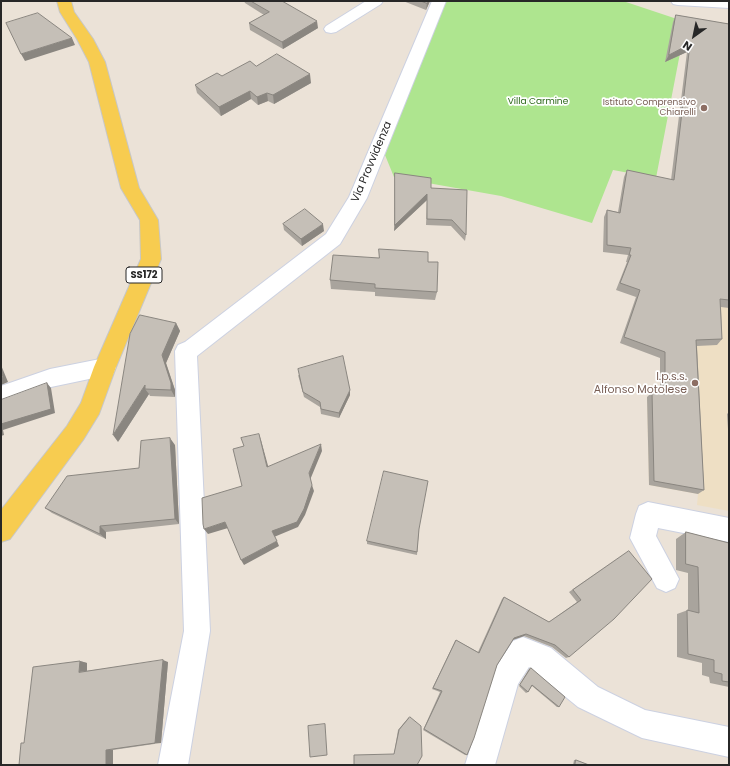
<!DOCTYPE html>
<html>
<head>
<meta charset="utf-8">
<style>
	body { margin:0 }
	#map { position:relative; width:730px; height:766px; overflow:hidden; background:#ebe2d7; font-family:Poppins,sans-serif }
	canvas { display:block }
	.frame { position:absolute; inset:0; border:2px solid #272727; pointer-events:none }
	.north { position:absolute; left:674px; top:16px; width:40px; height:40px; -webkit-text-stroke:3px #fff; paint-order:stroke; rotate:213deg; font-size:11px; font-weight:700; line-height:16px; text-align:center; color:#272727 }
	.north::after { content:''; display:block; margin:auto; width:14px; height:18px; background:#272727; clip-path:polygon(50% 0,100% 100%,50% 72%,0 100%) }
</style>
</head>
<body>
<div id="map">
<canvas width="730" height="766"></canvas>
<div class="frame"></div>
<div class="north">N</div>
</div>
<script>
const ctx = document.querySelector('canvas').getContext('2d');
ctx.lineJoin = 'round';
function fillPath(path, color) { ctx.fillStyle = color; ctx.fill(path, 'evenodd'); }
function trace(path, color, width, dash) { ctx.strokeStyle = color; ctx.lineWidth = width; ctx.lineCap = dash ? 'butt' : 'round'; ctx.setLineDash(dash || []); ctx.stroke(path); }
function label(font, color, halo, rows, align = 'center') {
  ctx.font = font + ' Poppins,sans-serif'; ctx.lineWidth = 3.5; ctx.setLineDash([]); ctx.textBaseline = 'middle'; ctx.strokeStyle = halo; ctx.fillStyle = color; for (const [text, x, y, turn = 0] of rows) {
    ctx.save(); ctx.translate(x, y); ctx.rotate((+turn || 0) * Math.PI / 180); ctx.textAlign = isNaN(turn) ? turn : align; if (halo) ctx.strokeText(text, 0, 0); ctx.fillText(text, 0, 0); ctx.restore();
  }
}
fillPath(new Path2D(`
	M 729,257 L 729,511 L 697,505 L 698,494 L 649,485 L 647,397 L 660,399 L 660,367 Z`), '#eedfc4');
fillPath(new Path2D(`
	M 443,1 L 623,1 L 686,22 L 656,178 L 613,170 L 592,223 L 501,196 L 394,177 L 385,155 Z`), '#aee58f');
const minor = new Path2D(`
	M 366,1 L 383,1 L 381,4 L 336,32 L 331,33 L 326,32 L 324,29 L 326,26 Z
	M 432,1 L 446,1 L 367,198 L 340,244 L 197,356 L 210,631 L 188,765 L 158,765 L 184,631 L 175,351 L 178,345 L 185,342 L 326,234 L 349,197 Z
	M 671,1 L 729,1 L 729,8 L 678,5 L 673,4 Z
	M 105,358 L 113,360 L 116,367 L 113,374 L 51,387 L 1,406 L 1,386 L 50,369 Z
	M 648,502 L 729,518 L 729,542 L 658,528 L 656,536 L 679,579 L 675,588 L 666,592 L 657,588 L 630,538 L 636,514 L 639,506 Z
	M 523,637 L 551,648 L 598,687 L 645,710 L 729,727 L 729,757 L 642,738 L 578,707 L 529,667 L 518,684 L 495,765 L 465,765 L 496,667 L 513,641 Z`);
const major = new Path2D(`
	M 57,1 L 71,1 L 74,12 L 93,39 L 105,62 L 139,188 L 158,220 L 161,259 L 116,367 L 99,414 L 83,440 L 10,539 L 1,542 L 1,510 L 67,426 L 81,403 L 94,367 L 141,259 L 140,220 L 121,188 L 89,62 L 77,39 L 60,12 Z`);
trace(minor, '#ccd1e1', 2);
trace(major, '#c7c7c7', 2);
fillPath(minor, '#fff');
fillPath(major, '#f7cc50');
fillPath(new Path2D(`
	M 244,1 L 286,1 L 284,2 L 318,28 L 283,49 L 250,30 L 249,23 L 264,15 L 245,3 Z
	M 403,1 L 430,1 L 426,10 Z
	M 676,15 L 728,24 L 729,17 L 729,308 L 721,307 L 722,339 L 717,345 L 697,346 L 704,490 L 698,494 L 649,485 L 647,397 L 652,392 L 660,393 L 660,358 L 620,343 L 636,297 L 616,290 L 627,262 L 626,262 L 628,255 L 603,252 L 604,217 L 607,210 L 618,212 L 624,177 L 627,170 L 671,180 L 687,52 L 665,62 L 673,22 Z
	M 256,66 L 311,83 L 274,104 L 268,101 L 258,105 L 251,99 L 221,116 L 197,93 L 195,85 Z
	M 395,179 L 431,188 L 466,235 L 465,241 L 451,226 L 426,225 L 427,200 L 394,231 Z
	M 283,224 L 324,231 L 302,246 L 284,230 Z
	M 428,262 L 437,292 L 435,300 L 375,296 L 375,292 L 331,289 L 330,280 Z
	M 176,323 L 180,331 L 166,363 L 175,390 L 175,397 L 150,396 L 149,394 L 118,442 Z
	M 298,375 L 350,395 L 339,418 L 321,414 L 320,407 L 304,397 Z
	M 729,412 L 729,444 L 727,414 Z
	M 175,445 L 179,524 L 106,532 L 106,539 L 52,513 L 45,508 L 139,468 Z
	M 419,529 L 417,555 L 367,544 L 367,541 Z
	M 686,532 L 729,543 L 729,687 L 710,683 L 709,677 L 702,675 L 702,663 L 677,657 L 677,614 L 688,610 L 688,573 L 676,570 L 676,539 Z
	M 629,551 L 569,657 L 566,658 L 552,647 L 524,636 L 513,640 L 497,665 L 467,755 L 465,755 L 423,730 L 440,692 L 432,689 L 455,641 L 456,640 L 478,652 L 502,599 L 504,597 L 549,622 L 577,602 L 569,592 Z
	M 80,661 L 87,663 L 87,671 L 168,662 L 161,743 L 113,750 L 113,765 L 24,743 Z
	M 531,668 L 559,707 L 557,707 L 532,686 L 528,692 L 526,693 L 519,686 L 529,669 Z
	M 409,717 L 417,765 L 394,754 L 398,730 Z
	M 574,760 L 576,760 L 589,765 L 573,765 Z`), '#a9a49d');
fillPath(new Path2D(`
	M 428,1 L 430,1 L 426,10 L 427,3 Z
	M 317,21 L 318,28 L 283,49 L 282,42 Z
	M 72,38 L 75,45 L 25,61 L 21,54 Z
	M 690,44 L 687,52 L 665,62 L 669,55 Z
	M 310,74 L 311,83 L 274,104 L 273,95 Z
	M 250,91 L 251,99 L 221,116 L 219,107 Z
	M 267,93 L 268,101 L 258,105 L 257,97 Z
	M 427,194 L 427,200 L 394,231 L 395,225 Z
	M 323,224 L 324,231 L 302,246 L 301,239 Z
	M 176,323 L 180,331 L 166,363 L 175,390 L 175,397 L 171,390 L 162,355 Z
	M 1,365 L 8,382 L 1,385 Z
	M 47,383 L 51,388 L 55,413 L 3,430 L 4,435 L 1,436 L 1,424 Z
	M 145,385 L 145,389 L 149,394 L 118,442 L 113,435 Z
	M 350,390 L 350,395 L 339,418 L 339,413 Z
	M 259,434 L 261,440 L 270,473 L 267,467 Z
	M 170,438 L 175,445 L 179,524 L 175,519 Z
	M 321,444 L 322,451 L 310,480 L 309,473 Z
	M 312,485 L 314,491 L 305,515 L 298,527 L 274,537 L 272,531 Z
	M 225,522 L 228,528 L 208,534 L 204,529 Z
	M 100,526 L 106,532 L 106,539 L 100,534 Z
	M 277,541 L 279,546 L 244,565 L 241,560 Z
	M 526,634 L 524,636 L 512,640 L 514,638 Z
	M 163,660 L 168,662 L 161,743 L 155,743 Z
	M 80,661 L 87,663 L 87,674 L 79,672 Z
	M 1,676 L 2,676 L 1,699 Z
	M 106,750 L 113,750 L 113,765 L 106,765 Z`), '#8a8680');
const building = new Path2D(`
	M 251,1 L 282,1 L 317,21 L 282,42 L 249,23 L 269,12 Z
	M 421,1 L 428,1 L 427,3 Z
	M 38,13 L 72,38 L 21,54 L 6,23 Z
	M 676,15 L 729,24 L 729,300 L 720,299 L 722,339 L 696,340 L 704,490 L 654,481 L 652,392 L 665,394 L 665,352 L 624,337 L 640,290 L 620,283 L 631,255 L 629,255 L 631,248 L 607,245 L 607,210 L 620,213 L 627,170 L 674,180 L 690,44 L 669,55 Z
	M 277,54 L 310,74 L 273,95 L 267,93 L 257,97 L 250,91 L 219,107 L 195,85 L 217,73 L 222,76 L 250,61 L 256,66 Z
	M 395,173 L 431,178 L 431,188 L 467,190 L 466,235 L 452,220 L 427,219 L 427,194 L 395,225 Z
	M 305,209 L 323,224 L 301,239 L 283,224 Z
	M 379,249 L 428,252 L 428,262 L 438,262 L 437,292 L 375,288 L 375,284 L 330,280 L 333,255 L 379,258 Z
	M 140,315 L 176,323 L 162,355 L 171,383 L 171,390 L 145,389 L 145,385 L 113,435 L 130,334 Z
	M 343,356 L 350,390 L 339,413 L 321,409 L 320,402 L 303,392 L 298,369 Z
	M 1,371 L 3,377 L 1,378 Z
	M 47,383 L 51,409 L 1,424 L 1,400 Z
	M 259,434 L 267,467 L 321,444 L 309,473 L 312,485 L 304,509 L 297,522 L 272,531 L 277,541 L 241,560 L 225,522 L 204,529 L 203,524 L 202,498 L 242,486 L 233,449 L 244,446 L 241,438 Z
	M 170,438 L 175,519 L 100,526 L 100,534 L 45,508 L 67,476 L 139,468 L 141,441 Z
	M 384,471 L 428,481 L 419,529 L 417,552 L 367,541 Z
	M 686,532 L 729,543 L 729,682 L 722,681 L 722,674 L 714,672 L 714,660 L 688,654 L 687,610 L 699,613 L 698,567 L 686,564 Z
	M 629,551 L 652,579 L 614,619 L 569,657 L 555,645 L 526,634 L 514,638 L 497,665 L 474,738 L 467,755 L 424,729 L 442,691 L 433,688 L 456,640 L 479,653 L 504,597 L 549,622 L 581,600 L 573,590 Z
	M 163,660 L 155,743 L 106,750 L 106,765 L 19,765 L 21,743 L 24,743 L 33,667 L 80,661 L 79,672 Z
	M 531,668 L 565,697 L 559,707 L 532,685 L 528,692 L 520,685 Z
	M 410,717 L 421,726 L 422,756 L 417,765 L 354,765 L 354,755 L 394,754 L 399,730 Z
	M 325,724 L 327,755 L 310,757 L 308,726 Z
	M 576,760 L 589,765 L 575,765 Z`);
fillPath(building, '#c5bfb7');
trace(building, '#8a8680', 1);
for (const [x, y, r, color] of [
	[704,108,4,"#8d6e63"],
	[695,383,4,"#8d6e63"]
]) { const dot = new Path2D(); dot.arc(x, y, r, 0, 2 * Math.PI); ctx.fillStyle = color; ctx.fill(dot); trace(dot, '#fff', 1.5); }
label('9px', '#286515', '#fff', [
	["Villa Carmine",538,102]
]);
label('9px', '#785e54', '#fff', [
	["Istituto Comprensivo",696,103],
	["Chiarelli",696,113]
], 'right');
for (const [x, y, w] of [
	[144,275,36]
]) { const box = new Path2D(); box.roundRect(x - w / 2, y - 8, w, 16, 3); ctx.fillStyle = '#fff'; ctx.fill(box); trace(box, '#272727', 1); }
label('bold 10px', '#272727', null, [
	["SS172",144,275]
]);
label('11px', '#272727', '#fff', [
	["Via Provvidenza",372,162,-67]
]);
label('11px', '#785e54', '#fff', [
	["I.p.s.s.",687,377],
	["Alfonso Motolese",687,390]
], 'right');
</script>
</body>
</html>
